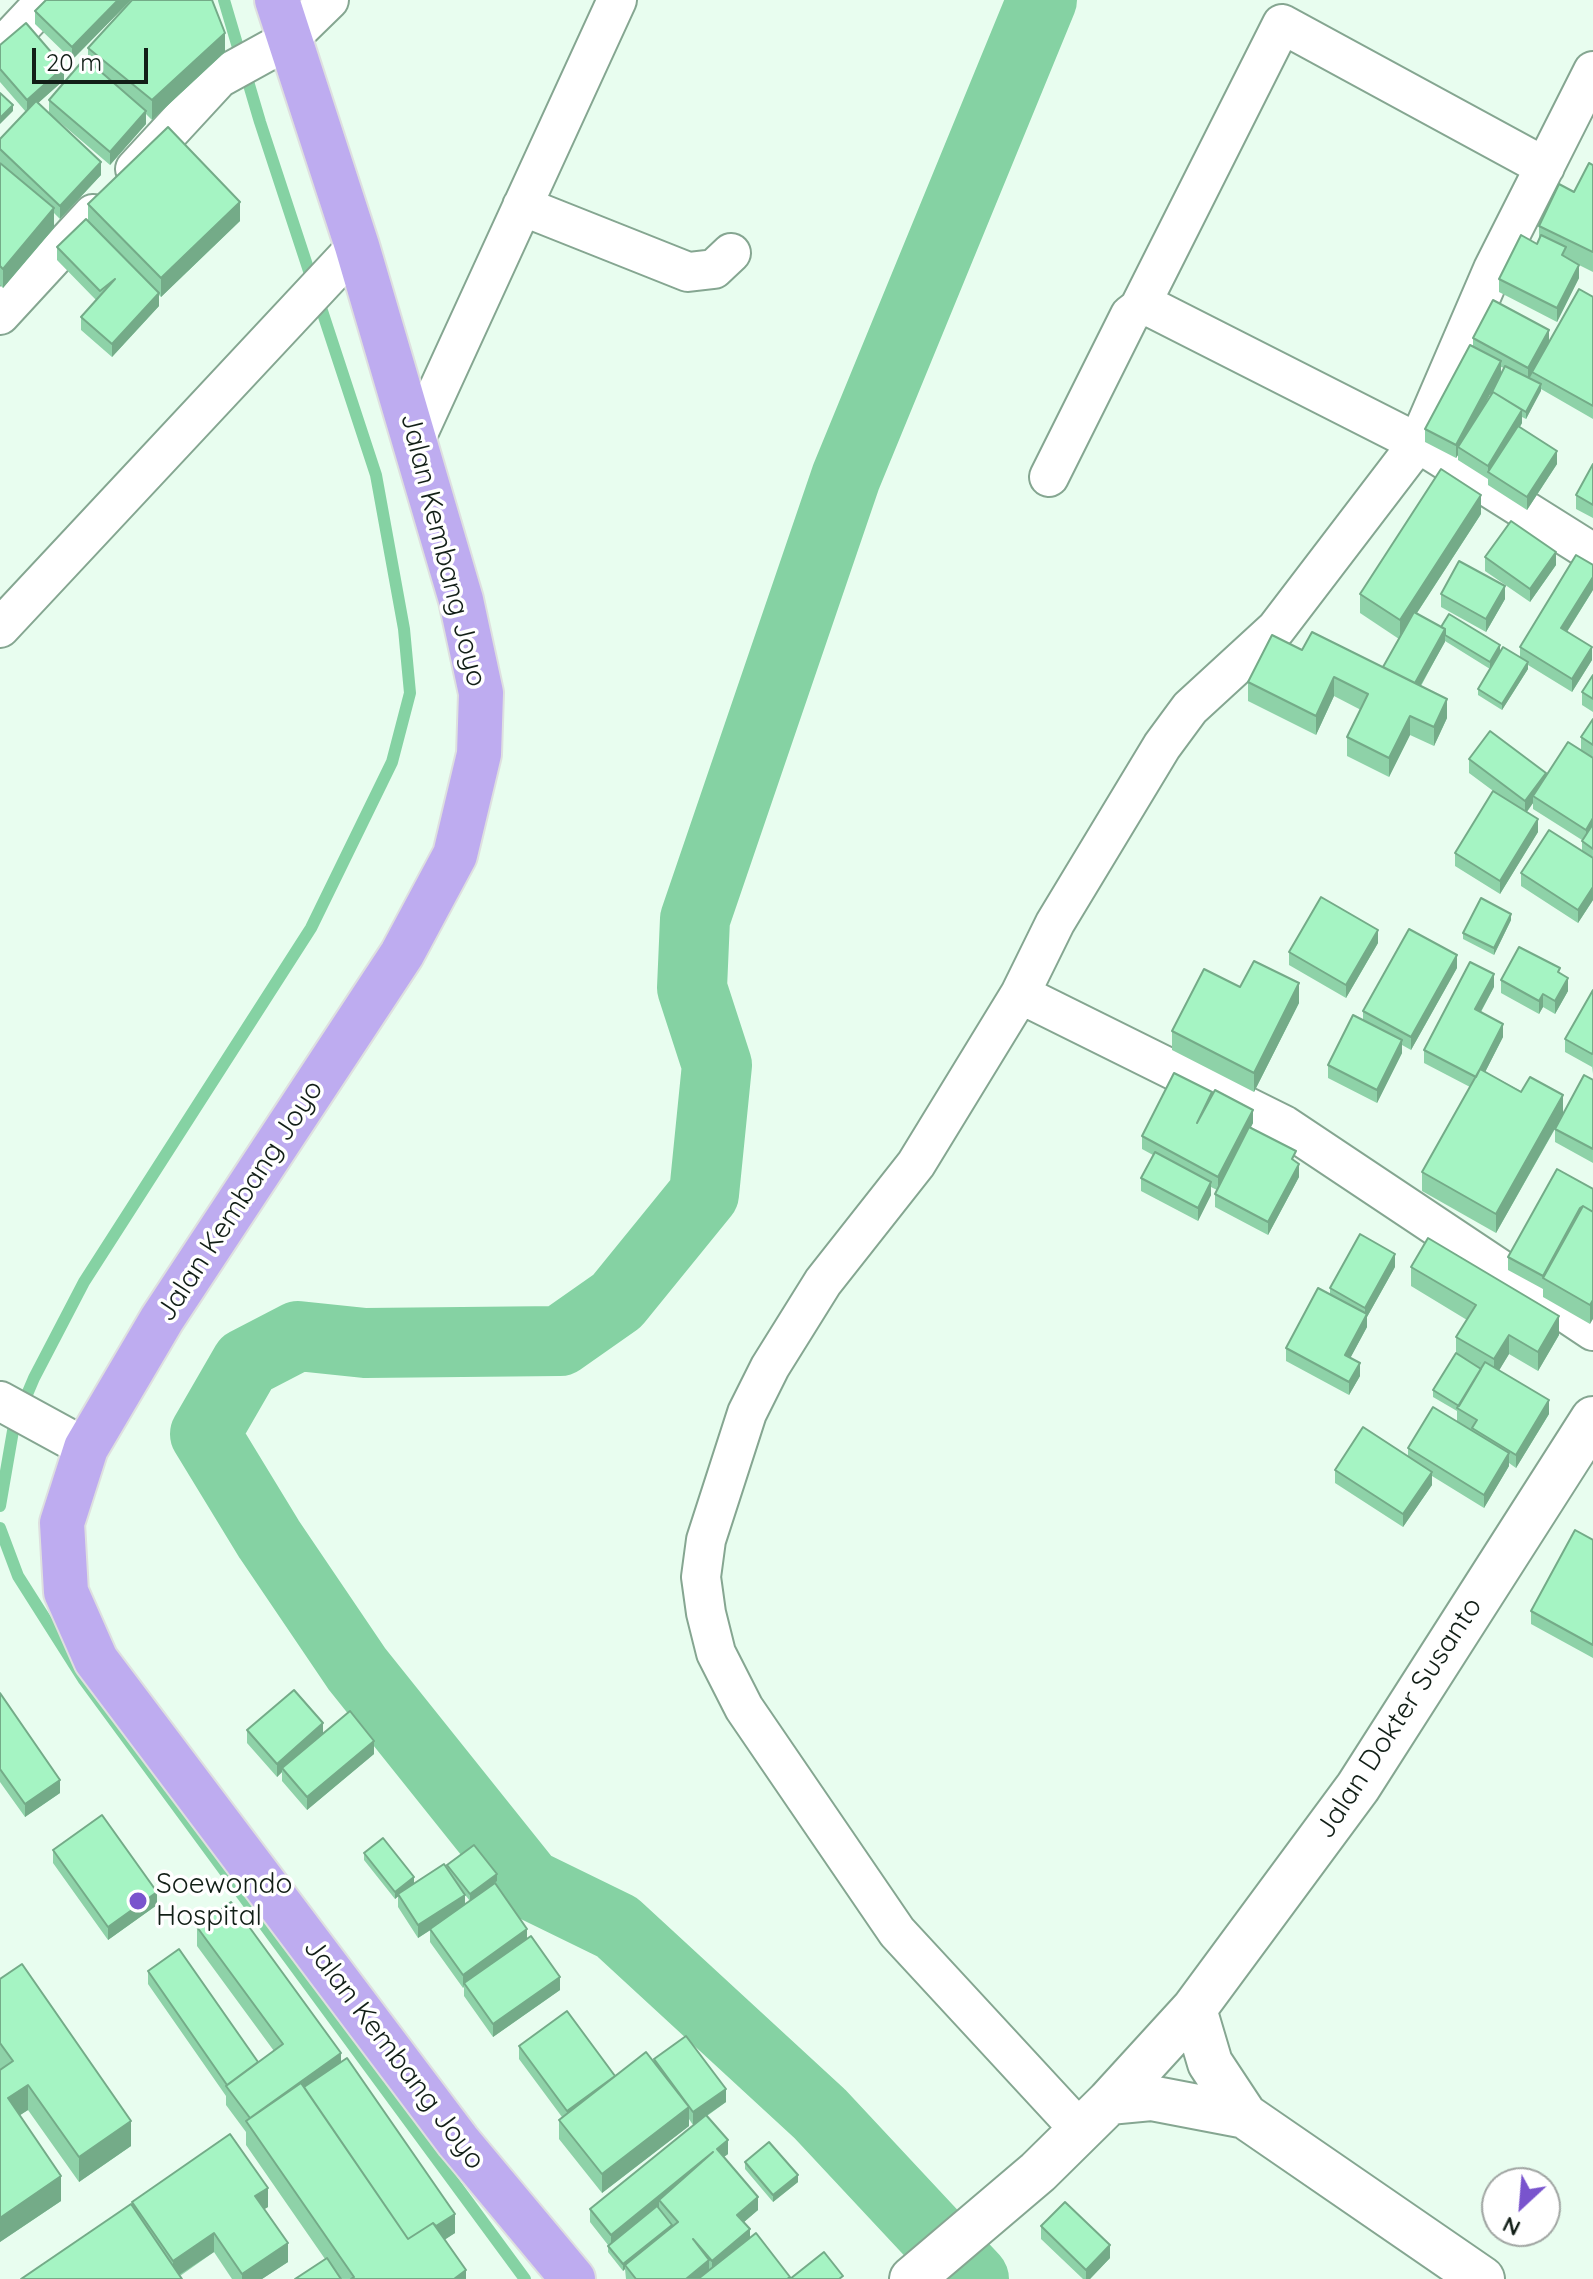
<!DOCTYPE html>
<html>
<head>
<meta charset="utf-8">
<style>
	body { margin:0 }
	#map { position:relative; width:1593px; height:2279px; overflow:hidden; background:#e8fdef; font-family:Quicksand,sans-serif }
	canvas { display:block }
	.north { position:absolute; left:1481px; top:2167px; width:80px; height:80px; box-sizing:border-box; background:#fff; border:2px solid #a0a5a2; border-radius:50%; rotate:206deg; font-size:22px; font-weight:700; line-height:32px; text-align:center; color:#121f17 }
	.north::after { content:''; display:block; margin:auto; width:28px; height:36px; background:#7954cd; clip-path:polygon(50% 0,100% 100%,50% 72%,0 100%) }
	.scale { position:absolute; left:32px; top:48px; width:116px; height:36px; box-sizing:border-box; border:4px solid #121f17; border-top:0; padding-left:10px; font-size:24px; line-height:28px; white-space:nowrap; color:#121f17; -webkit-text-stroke:6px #fff; paint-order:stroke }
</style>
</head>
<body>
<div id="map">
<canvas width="1593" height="2279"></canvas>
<div class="north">N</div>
<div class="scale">20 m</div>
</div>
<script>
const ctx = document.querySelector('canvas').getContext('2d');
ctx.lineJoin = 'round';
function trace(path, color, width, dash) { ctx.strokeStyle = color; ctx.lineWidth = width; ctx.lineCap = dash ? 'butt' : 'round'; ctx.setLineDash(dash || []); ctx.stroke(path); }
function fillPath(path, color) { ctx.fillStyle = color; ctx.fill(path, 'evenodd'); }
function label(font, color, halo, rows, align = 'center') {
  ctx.font = font + ' Quicksand,sans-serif'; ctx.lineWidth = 7; ctx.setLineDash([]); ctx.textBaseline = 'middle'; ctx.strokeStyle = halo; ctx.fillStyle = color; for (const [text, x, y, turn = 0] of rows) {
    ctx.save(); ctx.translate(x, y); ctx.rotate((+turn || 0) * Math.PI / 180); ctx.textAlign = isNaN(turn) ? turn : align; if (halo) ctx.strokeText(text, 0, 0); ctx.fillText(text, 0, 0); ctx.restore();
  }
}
trace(new Path2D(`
	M 0,1506 L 14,1425 L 34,1378 L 84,1282 L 311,928 L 392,762 L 410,693 L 404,629 L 376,475 L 260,122 L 224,0
	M 0,1528 L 18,1576 L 84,1680 L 525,2279`), '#85d2a3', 12);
trace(new Path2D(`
	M 974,2279 L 820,2114 L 617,1927 L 529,1884 L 357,1669 L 269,1539 L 205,1434 L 246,1363 L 298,1336 L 365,1343 L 560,1341 L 617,1301 L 704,1194 L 717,1065 L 692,988 L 695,919 L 846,477 L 1042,0`), '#85d2a3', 70);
const minor = new Path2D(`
	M 0,49 L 46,0
	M 135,169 L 219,78 L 288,40 L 329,0
	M 522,206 L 688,272 L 714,269 L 731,253
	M 1139,308 L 1282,24 L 1545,167
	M 0,315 L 93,214
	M 416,438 L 617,0
	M 1049,477 L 1130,315 L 1139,308 L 1150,307 L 1418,443 L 1593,553
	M 0,628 L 357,246
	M 1020,994 L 1284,1125 L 1593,1331
	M 0,1401 L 86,1448
	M 1080,2130 L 897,1932 L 744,1708 L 716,1653 L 706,1613 L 701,1577 L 706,1540 L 747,1413 L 770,1367 L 823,1282 L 916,1164 L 1020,994 L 1055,923 L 1162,746 L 1190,708 L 1276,629 L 1418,443 L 1493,269 L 1593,71`);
const secondary = new Path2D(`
	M 1194,2009 L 1210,2063 L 1245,2116 L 1482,2279
	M 1109,2102 L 1151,2098 L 1245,2116
	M 912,2279 L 1038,2172 L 1109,2102 L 1194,2009 L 1358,1787 L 1593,1419`);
const primary = new Path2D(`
	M 277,0 L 357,246 L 461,600 L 481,693 L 479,754 L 455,855 L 402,954 L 162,1319 L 86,1448 L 62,1523 L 66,1592 L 96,1660 L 458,2141 L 573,2279`);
trace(minor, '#85a691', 42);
trace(secondary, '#85a691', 48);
trace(primary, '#dee0df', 48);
trace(minor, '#fff', 38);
trace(secondary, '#fff', 44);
trace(primary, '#beacf0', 44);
fillPath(new Path2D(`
	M 131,0 L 72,60 L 35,24 L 35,11 Z
	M 0,45 L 64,80 L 38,103 L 101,175 L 60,219 L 54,213 L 54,228 L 3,288 L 0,285 L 0,163 L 14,175 L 0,162 L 0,139 L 26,112 L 0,82 Z
	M 88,48 L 225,52 L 152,120 L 146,114 L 146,124 L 110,165 L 49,113 L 49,100 L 88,60 Z
	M 1593,165 L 1593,272 L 1579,265 L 1579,278 L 1557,322 L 1499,292 L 1499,279 L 1537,244 L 1539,241 L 1539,226 L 1574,192 Z
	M 88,204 L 240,221 L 161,297 L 159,295 L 159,306 L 112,357 L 81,330 L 81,317 L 96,300 L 57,260 L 57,247 L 88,221 Z
	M 1593,297 L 1593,419 L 1541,389 L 1526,419 L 1522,417 L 1522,423 L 1520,427 L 1557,464 L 1527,510 L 1488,485 L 1488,479 L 1458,460 L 1458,455 L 1456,458 L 1425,442 L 1425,429 L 1473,346 L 1473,338 L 1549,342 ZM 1501,367 L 1504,368 L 1491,395 L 1483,408 Z
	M 1593,464 L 1593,518 L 1576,509 L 1576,495 Z
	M 1481,514 L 1417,613 L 1441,627 L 1500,651 L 1520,657 L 1520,647 L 1593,590 L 1567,632 L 1592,660 L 1572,692 L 1528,665 L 1528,669 L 1502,710 L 1478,695 L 1478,689 L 1490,669 L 1445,641 L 1421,686 L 1447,718 L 1434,746 L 1410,735 L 1389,777 L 1347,756 L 1347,737 L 1361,710 L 1334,696 L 1316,735 L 1248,701 L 1248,682 L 1302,650 L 1383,667 L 1399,639 L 1360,613 L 1360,594 Z
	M 1485,557 L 1556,565 L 1530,602 L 1485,571 Z
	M 1441,594 L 1505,599 L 1486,632 L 1441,607 Z
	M 1593,675 L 1593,712 L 1582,705 L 1582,692 Z
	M 1593,719 L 1593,900 L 1578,923 L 1521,886 L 1521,873 L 1582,851 L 1582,840 L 1533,809 L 1533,803 L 1527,812 L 1538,832 L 1500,894 L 1455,866 L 1455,853 L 1500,796 L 1469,773 L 1469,759 L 1546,776 L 1581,750 L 1581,737 Z
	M 1511,920 L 1494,955 L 1463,939 L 1463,933 Z
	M 1378,943 L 1346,998 L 1289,965 L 1289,952 Z
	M 1457,968 L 1411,1050 L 1402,1045 L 1402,1053 L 1377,1103 L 1328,1078 L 1328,1065 L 1363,1020 L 1363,1011 Z
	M 1560,974 L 1568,991 L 1555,1014 L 1543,1007 L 1539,1014 L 1501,993 L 1501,980 Z
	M 1240,987 L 1299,1003 L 1254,1092 L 1172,1050 L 1172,1031 Z
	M 1494,987 L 1481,1012 L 1503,1037 L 1485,1072 L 1563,1113 L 1593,1080 L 1593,1163 L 1555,1142 L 1555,1129 L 1496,1233 L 1422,1191 L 1422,1172 L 1470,1087 L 1424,1063 L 1424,1050 Z
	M 1593,990 L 1593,1074 L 1592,1066 L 1592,1067 L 1565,1052 L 1565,1039 Z
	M 1212,1096 L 1253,1123 L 1251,1127 L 1296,1162 L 1299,1177 L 1268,1235 L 1215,1207 L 1215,1194 L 1217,1190 L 1211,1187 L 1211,1195 L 1198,1221 L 1141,1191 L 1141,1178 L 1153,1155 L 1142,1149 L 1142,1136 Z
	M 1593,1189 L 1590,1324 L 1543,1297 L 1543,1289 L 1508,1270 L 1508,1257 Z
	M 1395,1267 L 1367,1317 L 1367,1327 L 1350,1358 L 1360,1376 L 1349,1395 L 1286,1361 L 1286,1348 L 1330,1294 L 1330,1288 Z
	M 1411,1267 L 1559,1335 L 1538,1371 L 1509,1354 L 1499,1370 L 1549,1414 L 1516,1468 L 1509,1463 L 1509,1466 L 1484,1508 L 1432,1476 L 1432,1485 L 1403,1527 L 1335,1483 L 1335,1470 L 1408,1457 L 1408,1448 L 1457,1421 L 1457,1411 L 1433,1397 L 1433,1390 L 1456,1353 L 1456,1337 L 1467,1320 L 1411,1286 Z
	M 1593,1540 L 1593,1658 L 1531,1624 L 1531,1611 Z
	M 0,1693 L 60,1793 L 25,1817 L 0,1782 Z
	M 247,1730 L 323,1734 L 374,1754 L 307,1810 L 282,1781 L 282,1772 L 277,1777 L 247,1743 Z
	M 53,1850 L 157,1905 L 108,1940 L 53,1863 Z
	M 364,1853 L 414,1884 L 447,1869 L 447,1865 L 497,1881 L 482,1892 L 527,1939 L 560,1990 L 493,2037 L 464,1996 L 464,1987 L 463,1988 L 430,1942 L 430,1930 L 418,1938 L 398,1907 L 398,1896 L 395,1899 L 364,1860 ZM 462,1891 L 470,1901 L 465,1904 Z
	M 197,1927 L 341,2062 L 455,2233 L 445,2239 L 466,2279 L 295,2279 L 325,2259 L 246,2145 L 246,2132 L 226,2105 L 226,2096 L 148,1984 L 148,1971 L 258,2062 L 274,2051 L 197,1946 Z
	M 0,1979 L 131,2146 L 79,2182 L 28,2110 L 20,2115 L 61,2201 L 0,2242 Z
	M 519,2046 L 615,2077 L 654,2062 L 654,2059 L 726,2102 L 707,2116 L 728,2154 L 724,2157 L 758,2210 L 744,2222 L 750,2239 L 790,2279 L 843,2279 L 626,2279 L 625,2269 L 623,2271 L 608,2252 L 608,2245 L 590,2222 L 590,2209 L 693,2125 L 689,2119 L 689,2126 L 602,2193 L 559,2139 L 559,2120 L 562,2117 L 519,2059 Z
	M 745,2162 L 798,2182 L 773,2202 L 745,2169 Z
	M 132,2202 L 268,2207 L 264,2209 L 288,2262 L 262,2279 L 232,2279 L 214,2252 L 180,2276 L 132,2205 Z
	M 1041,2226 L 1110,2258 L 1090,2279 L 1083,2279 L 1041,2239 Z`), '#8ed2a8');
fillPath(new Path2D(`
	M 118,0 L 131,0 L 72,60 L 72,47 Z
	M 225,33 L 225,52 L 152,120 L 152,100 Z
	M 64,67 L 64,80 L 27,113 L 27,100 Z
	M 13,105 L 13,111 L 0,124 L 0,118 Z
	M 146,111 L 146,124 L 110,165 L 110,152 Z
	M 101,162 L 101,175 L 60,219 L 60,206 Z
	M 240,202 L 240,221 L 161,297 L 161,278 Z
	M 54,208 L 54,228 L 3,288 L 3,269 Z
	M 1579,265 L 1579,278 L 1557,322 L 1557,308 Z
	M 159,293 L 159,306 L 112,357 L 112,344 Z
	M 1549,330 L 1549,343 L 1528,381 L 1528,368 Z
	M 1501,361 L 1501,374 L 1461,449 L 1458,447 L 1458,455 L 1456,458 L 1456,445 Z
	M 1541,384 L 1541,391 L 1526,419 L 1526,412 Z
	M 1522,410 L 1522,423 L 1491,474 L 1488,472 L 1488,479 L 1488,466 Z
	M 1557,451 L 1557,464 L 1527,510 L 1527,497 Z
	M 1481,495 L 1481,514 L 1400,639 L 1400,620 Z
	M 1556,552 L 1556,565 L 1530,602 L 1530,589 Z
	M 1593,577 L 1593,590 L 1561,641 L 1561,628 Z
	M 1505,586 L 1505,599 L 1486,632 L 1486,619 Z
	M 1445,629 L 1445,642 L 1414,697 L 1414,684 Z
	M 1500,645 L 1500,651 L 1490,669 L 1490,662 Z
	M 1592,647 L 1592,660 L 1572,692 L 1572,679 Z
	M 1528,662 L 1528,669 L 1502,710 L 1502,704 Z
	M 1334,677 L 1334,696 L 1316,735 L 1316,716 Z
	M 1447,699 L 1447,718 L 1434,746 L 1434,727 Z
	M 1410,716 L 1410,735 L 1389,777 L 1389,758 Z
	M 1546,773 L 1546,786 L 1533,796 L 1533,803 L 1525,814 L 1525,801 Z
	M 1593,818 L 1593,831 L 1586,843 L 1586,830 Z
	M 1538,819 L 1538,832 L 1500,894 L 1500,881 Z
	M 1593,887 L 1593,900 L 1578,923 L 1578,910 Z
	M 1511,914 L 1511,920 L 1494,955 L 1494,948 Z
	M 1378,930 L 1378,943 L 1346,998 L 1346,985 Z
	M 1457,955 L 1457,968 L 1411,1050 L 1411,1037 Z
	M 1494,974 L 1494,987 L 1475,1022 L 1475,1009 Z
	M 1568,978 L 1568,991 L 1555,1014 L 1555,1001 Z
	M 1299,983 L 1299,1003 L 1254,1092 L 1254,1073 Z
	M 1543,994 L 1543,1007 L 1539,1014 L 1539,1001 Z
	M 1503,1024 L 1503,1037 L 1476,1090 L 1476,1077 Z
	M 1402,1040 L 1402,1053 L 1377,1103 L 1377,1090 Z
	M 1563,1095 L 1563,1114 L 1496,1233 L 1496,1214 Z
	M 1253,1110 L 1253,1123 L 1218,1190 L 1218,1177 Z
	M 1299,1164 L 1299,1177 L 1268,1235 L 1268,1222 Z
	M 1211,1182 L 1211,1195 L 1198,1221 L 1198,1208 Z
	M 1395,1254 L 1395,1267 L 1367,1317 L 1367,1327 L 1345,1368 L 1345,1355 L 1365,1318 L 1365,1308 Z
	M 1593,1300 L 1593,1319 L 1590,1324 L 1590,1305 Z
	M 1559,1316 L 1559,1335 L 1538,1371 L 1538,1352 Z
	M 1509,1335 L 1509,1354 L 1494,1379 L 1494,1359 Z
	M 1360,1363 L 1360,1376 L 1349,1395 L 1349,1382 Z
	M 1549,1400 L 1549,1414 L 1516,1468 L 1516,1455 Z
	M 1509,1453 L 1509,1466 L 1484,1508 L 1484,1495 Z
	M 1432,1472 L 1432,1485 L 1403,1527 L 1403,1514 Z
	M 323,1723 L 323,1736 L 282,1768 L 282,1772 L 277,1777 L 277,1764 Z
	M 374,1741 L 374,1754 L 307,1810 L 307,1797 Z
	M 60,1780 L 60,1793 L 25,1817 L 25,1804 Z
	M 497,1874 L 497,1881 L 470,1901 L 470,1894 Z
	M 414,1877 L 414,1884 L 395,1899 L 395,1892 Z
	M 157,1892 L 157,1905 L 108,1940 L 108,1927 Z
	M 465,1895 L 465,1908 L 418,1938 L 418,1925 Z
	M 527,1929 L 527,1942 L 464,1983 L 463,1988 L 463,1975 Z
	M 560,1977 L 560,1990 L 493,2037 L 493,2024 Z
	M 341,2053 L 341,2072 L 251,2119 Z
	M 615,2076 L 567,2124 L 567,2111 Z
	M 28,2085 L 28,2110 L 8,2123 L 8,2098 Z
	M 726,2089 L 726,2102 L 693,2125 L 693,2112 Z
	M 689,2107 L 689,2126 L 602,2193 L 602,2174 Z
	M 131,2121 L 131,2146 L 79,2182 L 79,2157 Z
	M 728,2140 L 728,2154 L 717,2162 L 717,2149 Z
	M 713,2152 L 659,2200 L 659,2209 L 611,2248 L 611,2235 Z
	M 798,2175 L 798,2182 L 773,2202 L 773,2195 Z
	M 61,2176 L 61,2201 L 0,2242 L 0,2218 Z
	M 268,2188 L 268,2207 L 255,2215 L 255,2196 Z
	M 758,2197 L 758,2210 L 737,2228 L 737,2215 Z
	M 455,2214 L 455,2233 L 408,2264 L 408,2245 Z
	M 672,2225 L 672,2232 L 625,2265 L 625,2269 L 623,2271 L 623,2264 Z
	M 750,2229 L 750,2242 L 712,2274 L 712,2261 Z
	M 214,2233 L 214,2252 L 173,2279 L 173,2261 Z
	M 288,2243 L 288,2262 L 262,2279 L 242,2279 L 242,2274 Z
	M 1110,2245 L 1110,2258 L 1090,2279 L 1086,2279 L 1086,2270 Z
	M 709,2260 L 709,2273 L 702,2279 L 686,2279 Z
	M 466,2270 L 466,2279 L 454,2279 Z`), '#74ab88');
const building = new Path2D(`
	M 46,0 L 118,0 L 72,47 L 35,11 Z
	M 132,0 L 212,0 L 225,33 L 152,100 L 88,48 Z
	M 26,23 L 64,67 L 27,100 L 0,69 L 0,45 Z
	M 85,58 L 146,111 L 110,152 L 49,100 Z
	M 0,93 L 13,105 L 0,118 Z
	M 36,101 L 101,162 L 60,206 L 0,149 L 0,139 Z
	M 168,127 L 240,202 L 161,278 L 88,204 Z
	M 0,163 L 54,208 L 3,269 L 0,266 Z
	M 1589,163 L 1593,165 L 1593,252 L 1539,226 L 1559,184 L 1574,192 Z
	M 86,219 L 159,293 L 112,344 L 81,317 L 115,279 L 100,291 L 57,247 Z
	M 1521,235 L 1537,244 L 1541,235 L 1566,247 L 1562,255 L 1579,265 L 1557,308 L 1499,279 Z
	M 1579,289 L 1593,297 L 1593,406 L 1532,372 Z
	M 1493,300 L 1549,330 L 1528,368 L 1473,338 Z
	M 1470,345 L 1501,361 L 1456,445 L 1425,429 Z
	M 1505,366 L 1541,384 L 1526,412 L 1493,392 L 1491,394 Z
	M 1493,392 L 1522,410 L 1488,466 L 1458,447 Z
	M 1518,426 L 1557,451 L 1527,497 L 1488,472 Z
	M 1593,464 L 1593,505 L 1576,495 Z
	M 1441,469 L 1481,495 L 1400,620 L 1360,594 Z
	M 1511,521 L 1556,552 L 1530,589 L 1485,557 Z
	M 1576,555 L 1593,565 L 1593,577 L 1561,628 L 1592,647 L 1572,679 L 1520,647 Z
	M 1459,561 L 1505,586 L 1486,619 L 1441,594 Z
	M 1414,612 L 1445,629 L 1415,683 L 1383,667 Z
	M 1449,614 L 1500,645 L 1490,662 L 1445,635 L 1445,629 L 1441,627 Z
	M 1312,632 L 1447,699 L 1434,727 L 1410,716 L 1389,758 L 1347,737 L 1368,694 L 1334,677 L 1316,716 L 1248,682 L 1272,635 L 1302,650 Z
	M 1503,647 L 1528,662 L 1502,704 L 1478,689 Z
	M 1593,675 L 1593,699 L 1582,692 Z
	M 1593,719 L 1593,745 L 1581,737 Z
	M 1490,731 L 1546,773 L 1525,801 L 1469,759 Z
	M 1568,742 L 1593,758 L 1593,818 L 1586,830 L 1533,796 Z
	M 1493,791 L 1538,819 L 1500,881 L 1455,853 Z
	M 1593,824 L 1593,849 L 1582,841 Z
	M 1549,830 L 1593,858 L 1593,887 L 1578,910 L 1521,873 Z
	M 1321,897 L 1378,930 L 1346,985 L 1289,952 Z
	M 1481,898 L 1511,914 L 1494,948 L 1463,933 Z
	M 1409,929 L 1457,955 L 1411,1037 L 1363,1011 Z
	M 1519,947 L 1560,968 L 1558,972 L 1568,978 L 1555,1001 L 1543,994 L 1539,1001 L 1501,980 Z
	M 1254,961 L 1299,983 L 1254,1073 L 1172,1031 L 1204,969 L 1240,987 Z
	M 1470,962 L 1494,974 L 1475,1009 L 1503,1024 L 1476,1077 L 1424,1050 Z
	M 1593,990 L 1593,1052 L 1592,1054 L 1565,1039 Z
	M 1353,1015 L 1402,1040 L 1377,1090 L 1328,1065 Z
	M 1480,1069 L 1521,1092 L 1530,1077 L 1563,1095 L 1496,1214 L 1422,1172 Z
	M 1174,1073 L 1212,1092 L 1197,1123 L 1215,1090 L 1253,1110 L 1218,1177 L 1142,1136 Z
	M 1584,1075 L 1593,1080 L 1593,1149 L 1555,1129 Z
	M 1249,1127 L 1296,1151 L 1292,1159 L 1299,1164 L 1268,1222 L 1215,1194 Z
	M 1155,1152 L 1211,1182 L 1198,1208 L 1141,1178 Z
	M 1557,1169 L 1593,1189 L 1593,1212 L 1583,1206 L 1580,1208 L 1543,1276 L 1508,1257 Z
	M 1583,1206 L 1593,1212 L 1593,1300 L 1590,1305 L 1543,1278 Z
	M 1360,1234 L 1395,1254 L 1365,1308 L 1330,1288 Z
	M 1428,1238 L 1559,1316 L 1538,1352 L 1509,1335 L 1494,1359 L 1456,1337 L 1476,1305 L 1411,1267 Z
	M 1318,1288 L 1367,1314 L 1345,1355 L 1360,1363 L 1349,1382 L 1286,1348 Z
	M 1456,1353 L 1481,1369 L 1459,1406 L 1433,1390 Z
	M 1485,1362 L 1549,1400 L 1516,1455 L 1472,1428 L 1477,1420 L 1457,1408 Z
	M 1433,1407 L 1509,1453 L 1484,1495 L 1408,1448 Z
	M 1363,1427 L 1432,1472 L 1403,1514 L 1335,1470 Z
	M 1575,1530 L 1593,1540 L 1593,1645 L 1531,1611 Z
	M 294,1690 L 323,1723 L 277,1764 L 247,1730 Z
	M 0,1693 L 60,1780 L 25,1804 L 0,1769 Z
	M 350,1711 L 374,1741 L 307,1797 L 282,1768 Z
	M 102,1815 L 157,1892 L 108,1927 L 53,1850 Z
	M 383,1838 L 414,1877 L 395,1892 L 364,1853 Z
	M 474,1845 L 497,1874 L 470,1894 L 447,1865 Z
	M 444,1864 L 465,1895 L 418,1925 L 398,1894 Z
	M 495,1883 L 527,1929 L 463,1975 L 430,1929 Z
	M 231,1902 L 341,2053 L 250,2118 L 226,2086 L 283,2044 L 197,1927 Z
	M 531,1936 L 560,1977 L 493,2024 L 464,1983 Z
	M 179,1949 L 258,2062 L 227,2085 L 148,1971 Z
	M 22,1964 L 131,2121 L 79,2157 L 28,2085 L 8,2098 L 61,2176 L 0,2218 L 0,2070 L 13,2061 L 0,2043 L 0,1979 Z
	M 567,2011 L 615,2076 L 567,2111 L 519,2046 Z
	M 686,2036 L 726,2089 L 693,2112 L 654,2059 Z
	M 646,2052 L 689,2107 L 602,2174 L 559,2120 Z
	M 347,2058 L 455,2214 L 436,2226 L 433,2223 L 408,2239 L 304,2087 Z
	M 301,2083 L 408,2239 L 433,2223 L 466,2270 L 454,2279 L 351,2279 L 354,2277 L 246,2121 Z
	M 706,2115 L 728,2140 L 717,2149 L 758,2197 L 737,2215 L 750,2229 L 712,2261 L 693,2239 L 709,2260 L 686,2279 L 636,2279 L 625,2265 L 678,2222 L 659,2200 L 713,2152 L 611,2235 L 590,2209 Z
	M 230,2134 L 268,2188 L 255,2196 L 288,2243 L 242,2274 L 214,2233 L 173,2261 L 132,2202 Z
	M 769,2142 L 798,2175 L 773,2195 L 745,2162 Z
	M 1065,2202 L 1110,2245 L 1086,2270 L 1041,2226 Z
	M 131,2204 L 182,2279 L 21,2279 Z
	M 657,2206 L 672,2225 L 623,2264 L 608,2246 Z
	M 756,2233 L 790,2277 L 787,2279 L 698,2279 Z
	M 824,2252 L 843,2276 L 839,2279 L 790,2279 Z
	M 327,2258 L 341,2279 L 295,2279 Z`);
fillPath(building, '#a5f4c3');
trace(building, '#74ab88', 2);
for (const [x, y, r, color] of [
	[138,1901,10,"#7954cd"]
]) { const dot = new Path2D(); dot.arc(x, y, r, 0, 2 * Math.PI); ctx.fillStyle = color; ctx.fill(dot); trace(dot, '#fff', 3); }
label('28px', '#121f17', '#fff', [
	["Jalan Kembang Joyo",443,550,76],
	["Jalan Kembang Joyo",240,1201,-57],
	["Jalan Dokter Susanto",1399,1718,-57],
	["Jalan Kembang Joyo",394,2054,53]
]);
label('28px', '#121f17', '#fff', [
	["Soewondo",156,1885],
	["Hospital",156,1917]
], 'left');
</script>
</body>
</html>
